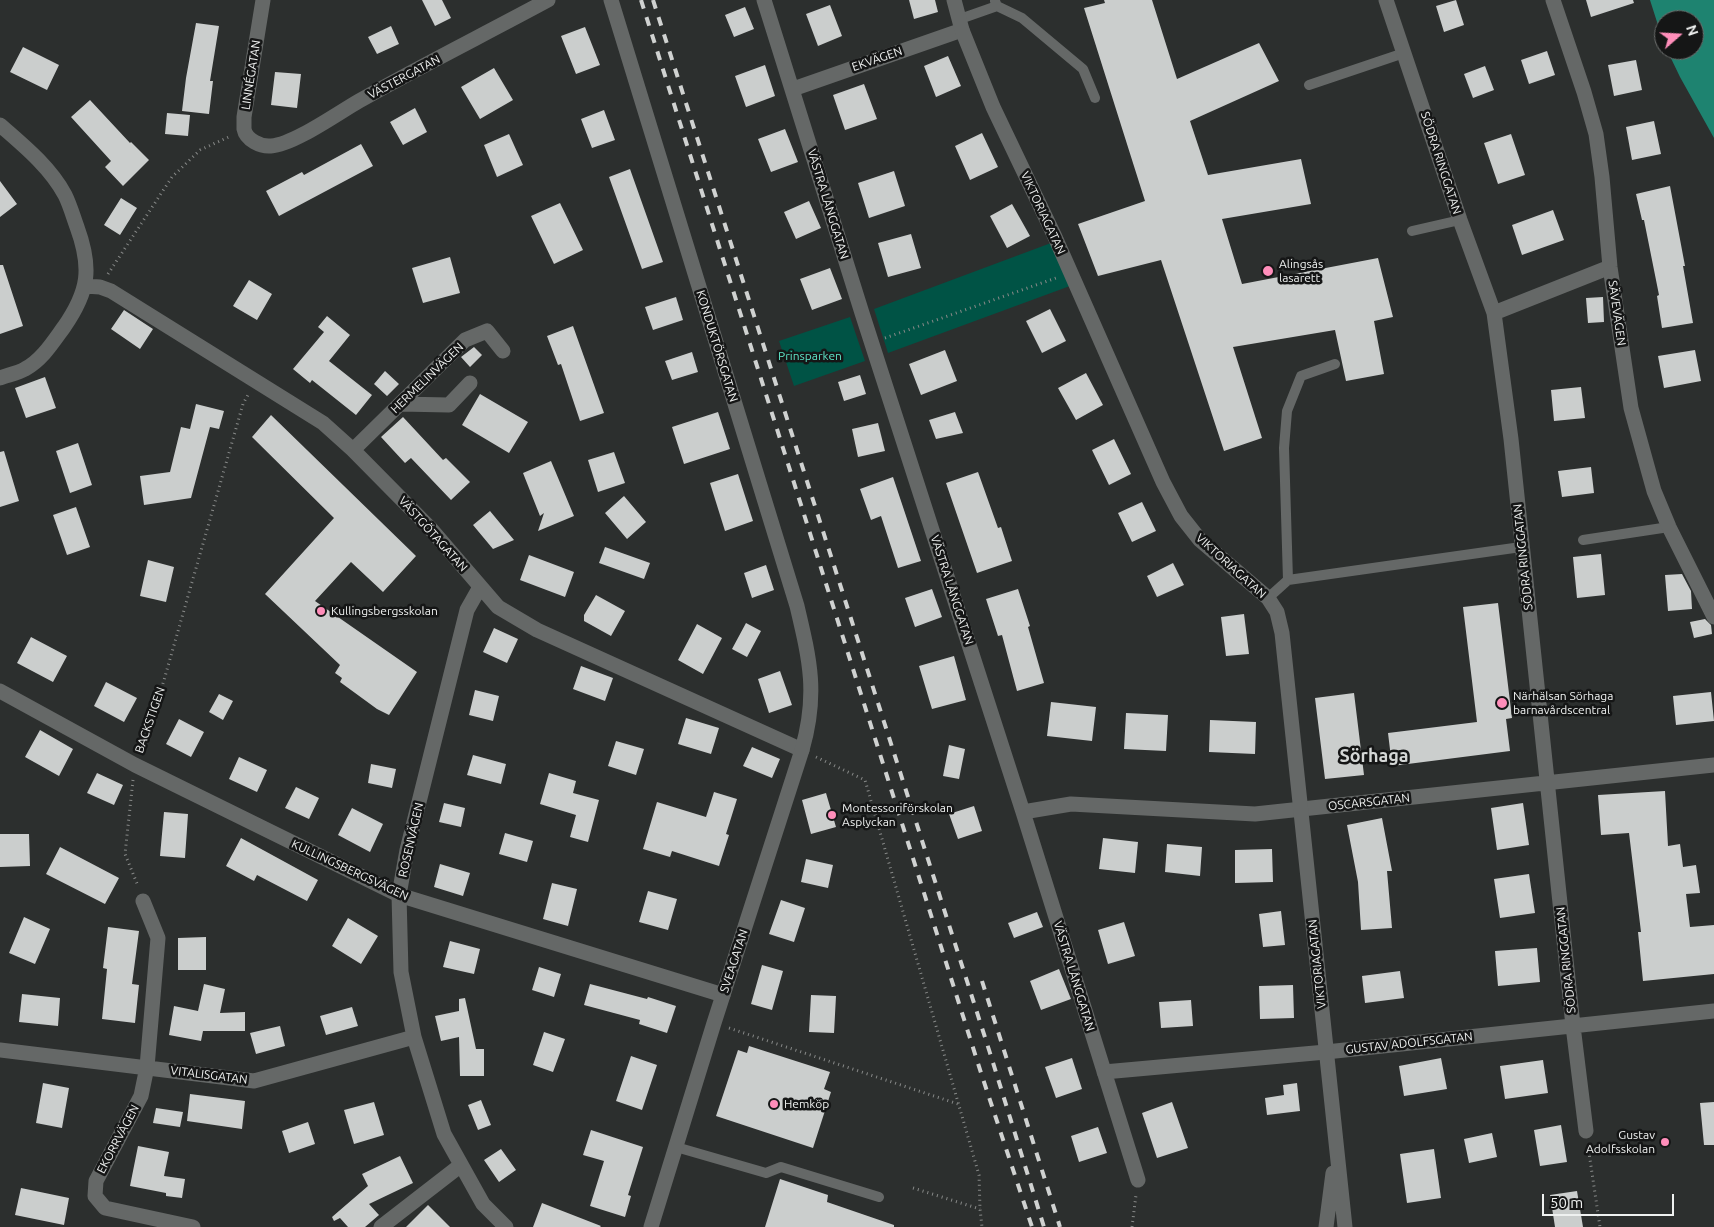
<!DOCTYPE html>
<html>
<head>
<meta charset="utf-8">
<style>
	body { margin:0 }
	#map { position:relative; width:1714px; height:1227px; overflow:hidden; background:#2c2f2e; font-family:Ubuntu,sans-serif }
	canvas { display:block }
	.north { position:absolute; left:1654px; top:10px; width:50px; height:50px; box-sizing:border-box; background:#151616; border:1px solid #6c6e6d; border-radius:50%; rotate:71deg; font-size:14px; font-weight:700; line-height:20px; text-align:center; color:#eff1f0 }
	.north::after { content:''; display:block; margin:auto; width:18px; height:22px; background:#ff8eba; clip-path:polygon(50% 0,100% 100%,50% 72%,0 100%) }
	.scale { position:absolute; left:1542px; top:1194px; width:132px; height:22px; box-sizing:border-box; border:2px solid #eff1f0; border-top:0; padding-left:6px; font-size:15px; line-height:18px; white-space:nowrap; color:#eff1f0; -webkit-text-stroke:4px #151616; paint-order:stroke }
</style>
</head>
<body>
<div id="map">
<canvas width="1714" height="1227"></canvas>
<div class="north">N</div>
<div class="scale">50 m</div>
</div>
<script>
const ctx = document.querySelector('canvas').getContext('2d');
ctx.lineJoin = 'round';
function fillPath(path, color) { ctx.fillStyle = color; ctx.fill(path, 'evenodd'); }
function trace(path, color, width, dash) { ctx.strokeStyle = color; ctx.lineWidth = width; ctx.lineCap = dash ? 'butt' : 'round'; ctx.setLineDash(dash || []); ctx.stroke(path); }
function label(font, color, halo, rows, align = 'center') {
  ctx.font = font + ' Ubuntu,sans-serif'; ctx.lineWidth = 5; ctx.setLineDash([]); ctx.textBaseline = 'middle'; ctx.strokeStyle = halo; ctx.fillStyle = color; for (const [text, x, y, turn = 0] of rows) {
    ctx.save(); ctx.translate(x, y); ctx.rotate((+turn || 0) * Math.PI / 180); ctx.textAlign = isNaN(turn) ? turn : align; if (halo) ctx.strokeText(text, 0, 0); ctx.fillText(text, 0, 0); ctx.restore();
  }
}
fillPath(new Path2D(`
	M 1051,243 L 1070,286 L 888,353 L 874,309 Z
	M 850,317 L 865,361 L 794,386 L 779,341 Z`), '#005345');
fillPath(new Path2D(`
	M 1650,0 L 1714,0 L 1714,138 L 1680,77 L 1667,50 L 1694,50 L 1694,20 L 1664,20 L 1664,44 Z`), '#1e8370');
fillPath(new Path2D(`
	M 422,0 L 442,0 L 451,18 L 435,26 Z
	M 909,0 L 935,0 L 938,12 L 914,19 Z
	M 1104,0 L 1152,0 L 1177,79 L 1259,43 L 1279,81 L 1190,121 L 1208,175 L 1301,159 L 1311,204 L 1222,219 L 1242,284 L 1378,258 L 1393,317 L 1374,321 L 1384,374 L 1346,381 L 1335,330 L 1233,347 L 1262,438 L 1224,451 L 1161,260 L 1098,276 L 1078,224 L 1145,201 L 1084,8 L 1105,3 Z
	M 1456,0 L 1464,25 L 1444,32 L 1436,6 Z
	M 1586,0 L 1633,0 L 1634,3 L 1591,17 Z
	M 830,5 L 842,36 L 818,46 L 806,14 Z
	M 745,7 L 754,29 L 734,37 L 725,15 Z
	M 196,23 L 219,26 L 210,81 L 213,81 L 209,114 L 182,111 L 186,78 Z
	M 391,26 L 399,44 L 377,54 L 368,37 Z
	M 585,27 L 600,65 L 576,74 L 561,36 Z
	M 23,47 L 59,65 L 47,90 L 10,72 Z
	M 1547,51 L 1555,75 L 1529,84 L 1521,60 Z
	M 948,56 L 961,86 L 936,97 L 924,66 Z
	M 1636,60 L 1642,90 L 1614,96 L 1608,65 Z
	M 765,65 L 775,96 L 746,107 L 735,76 Z
	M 1485,66 L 1494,90 L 1473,98 L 1464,74 Z
	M 494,68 L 513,100 L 480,119 L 461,87 Z
	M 275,72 L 301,74 L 297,108 L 271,105 Z
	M 864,84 L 877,119 L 845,130 L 833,95 Z
	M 90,100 L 130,143 L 131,142 L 149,160 L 123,186 L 105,167 L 111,161 L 71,117 Z
	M 415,108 L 427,132 L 403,145 L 390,122 Z
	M 604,110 L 615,140 L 592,148 L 581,119 Z
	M 167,113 L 190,115 L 188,136 L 165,134 Z
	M 1654,121 L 1661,154 L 1632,160 L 1626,127 Z
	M 785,129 L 798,162 L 771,172 L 758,139 Z
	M 982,133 L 998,167 L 970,180 L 955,146 Z
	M 509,134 L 523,165 L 497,177 L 484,145 Z
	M 1511,134 L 1525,175 L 1498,184 L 1484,143 Z
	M 361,144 L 373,166 L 279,216 L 266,191 L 302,172 L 304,175 Z
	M 630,169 L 663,262 L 642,269 L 609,177 Z
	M 894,171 L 905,206 L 869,218 L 858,183 Z
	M 0,181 L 17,204 L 0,217 Z
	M 1670,186 L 1685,266 L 1683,266 L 1693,323 L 1662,328 L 1657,296 L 1659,295 L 1644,220 L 1642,220 L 1636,194 Z
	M 121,198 L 137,208 L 120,235 L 104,225 Z
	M 809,201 L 821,228 L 796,239 L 784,212 Z
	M 560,203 L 583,250 L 554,264 L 531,216 Z
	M 1012,204 L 1030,236 L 1007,248 L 990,216 Z
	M 1553,210 L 1564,240 L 1522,255 L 1512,225 Z
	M 911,234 L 921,268 L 888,277 L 878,243 Z
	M 450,257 L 460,293 L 423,303 L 412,268 Z
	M 0,265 L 3,265 L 23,326 L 0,334 Z
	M 830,268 L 842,299 L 812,310 L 800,279 Z
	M 249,280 L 272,294 L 257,320 L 233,306 Z
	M 676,297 L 683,320 L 653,330 L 645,307 Z
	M 1603,297 L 1604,322 L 1588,323 L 1586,298 Z
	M 1050,309 L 1066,341 L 1042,353 L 1026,321 Z
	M 124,310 L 153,329 L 140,349 L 111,329 Z
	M 327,316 L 350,335 L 329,361 L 372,395 L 356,415 L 312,380 L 310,383 L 293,369 L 324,332 L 318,327 Z
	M 573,326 L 604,413 L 580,421 L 561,364 L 558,365 L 547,336 Z
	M 474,347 L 482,355 L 470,367 L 461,357 Z
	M 945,350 L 957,381 L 921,395 L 909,364 Z
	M 1695,350 L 1701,381 L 1664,388 L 1658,356 Z
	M 692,352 L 698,372 L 672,380 L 665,361 Z
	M 385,371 L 399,384 L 387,396 L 374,384 Z
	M 1086,373 L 1103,405 L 1076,420 L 1058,388 Z
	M 860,375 L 866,394 L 844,401 L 838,382 Z
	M 45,377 L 56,408 L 26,418 L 15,388 Z
	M 1581,387 L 1585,418 L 1554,421 L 1551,390 Z
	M 480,394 L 528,422 L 509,453 L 462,425 Z
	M 196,404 L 224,411 L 219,429 L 210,427 L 191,498 L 144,505 L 140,476 L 170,472 L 181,427 L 190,429 Z
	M 718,412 L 730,449 L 684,464 L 672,427 Z
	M 955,412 L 963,433 L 936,439 L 929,420 Z
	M 271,415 L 416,556 L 383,592 L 351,562 L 315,601 L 417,672 L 389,715 L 377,709 L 340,682 L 342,678 L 335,673 L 340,665 L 265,594 L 334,518 L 252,437 Z
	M 403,417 L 443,460 L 446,458 L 470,482 L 451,500 L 411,458 L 405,463 L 381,437 Z
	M 878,423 L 885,451 L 858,457 L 852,429 Z
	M 1114,439 L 1131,474 L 1109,485 L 1092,450 Z
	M 78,443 L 92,485 L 70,493 L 56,451 Z
	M 4,451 L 19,501 L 0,507 L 0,452 Z
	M 614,452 L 625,483 L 598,492 L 588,460 Z
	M 551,461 L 574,516 L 538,531 L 544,513 L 540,516 L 523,473 Z
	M 1591,467 L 1594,493 L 1562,497 L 1558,471 Z
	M 978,472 L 998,528 L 1001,527 L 1012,561 L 977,573 L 946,483 Z
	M 738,474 L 753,521 L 725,531 L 710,483 Z
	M 893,477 L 921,561 L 898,568 L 881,516 L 871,520 L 860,489 Z
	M 624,496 L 646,522 L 627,539 L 605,513 Z
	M 1142,502 L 1156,531 L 1132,542 L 1118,513 Z
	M 76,507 L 90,547 L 67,555 L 53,515 Z
	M 490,511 L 514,540 L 493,549 L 473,525 Z
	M 605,547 L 650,563 L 644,579 L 599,563 Z
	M 1601,554 L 1605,595 L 1577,598 L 1573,557 Z
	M 529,555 L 574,572 L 565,597 L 520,580 Z
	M 148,560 L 174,567 L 166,602 L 140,596 Z
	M 1173,563 L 1184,585 L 1157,597 L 1147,576 Z
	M 766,565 L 774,590 L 752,598 L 744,573 Z
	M 1682,574 L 1691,591 L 1692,609 L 1668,611 L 1665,575 Z
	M 932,589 L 942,617 L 915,627 L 905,598 Z
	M 1018,589 L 1030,626 L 1028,627 L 1044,683 L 1017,691 L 1002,635 L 998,636 L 986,599 Z
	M 596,595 L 625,611 L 611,636 L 584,621 L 584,615 Z
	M 1498,603 L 1512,718 L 1506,719 L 1510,751 L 1392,766 L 1388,733 L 1477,722 L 1463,607 Z
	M 1244,614 L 1249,654 L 1226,656 L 1221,617 Z
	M 1705,619 L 1711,625 L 1712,634 L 1694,638 L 1690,622 Z
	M 746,623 L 761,631 L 747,657 L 732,649 Z
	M 697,624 L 722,638 L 703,674 L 678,660 Z
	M 494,628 L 518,639 L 507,663 L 483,652 Z
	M 31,637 L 67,656 L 53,682 L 17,663 Z
	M 954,656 L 966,700 L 932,709 L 919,666 Z
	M 581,666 L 613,678 L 605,701 L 573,689 Z
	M 780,671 L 792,705 L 769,713 L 758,679 Z
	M 106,682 L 137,698 L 124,722 L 94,706 Z
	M 475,690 L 499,696 L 493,721 L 469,715 Z
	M 1711,692 L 1714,721 L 1676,725 L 1673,696 Z
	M 1354,693 L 1364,775 L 1325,779 L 1315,698 Z
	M 219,694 L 233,701 L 223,720 L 209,712 Z
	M 1051,702 L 1096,707 L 1092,741 L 1047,736 Z
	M 1126,713 L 1168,715 L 1166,751 L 1124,749 Z
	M 686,718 L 719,728 L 711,754 L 678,744 Z
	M 179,719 L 204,732 L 191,757 L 166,744 Z
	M 1210,720 L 1256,722 L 1255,754 L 1209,752 Z
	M 40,730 L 73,749 L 59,776 L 25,757 Z
	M 616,741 L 644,749 L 636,775 L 608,766 Z
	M 949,745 L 965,749 L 959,779 L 943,776 Z
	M 752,747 L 780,759 L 772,778 L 743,766 Z
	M 473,755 L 506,764 L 501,784 L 467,775 Z
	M 239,757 L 267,770 L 257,792 L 229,779 Z
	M 371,764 L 396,769 L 392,788 L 368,783 Z
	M 97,773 L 123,785 L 114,805 L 87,793 Z
	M 549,773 L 576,781 L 573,793 L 599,800 L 588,842 L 570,837 L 576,815 L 540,804 Z
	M 296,787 L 319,798 L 309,819 L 285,808 Z
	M 1665,791 L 1668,846 L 1680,844 L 1683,867 L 1696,865 L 1700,893 L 1686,894 L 1690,927 L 1714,925 L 1714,974 L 1643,981 L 1638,932 L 1641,932 L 1629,833 L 1601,835 L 1598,795 Z
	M 714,792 L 737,799 L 726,834 L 729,835 L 719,866 L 672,851 L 670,857 L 643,849 L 657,802 L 706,817 Z
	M 826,793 L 836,827 L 811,834 L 802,800 Z
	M 444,803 L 465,808 L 461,827 L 439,822 Z
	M 1523,803 L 1529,845 L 1497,850 L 1491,808 Z
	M 974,806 L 982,831 L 958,839 L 949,814 Z
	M 352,808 L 383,824 L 370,852 L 338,835 Z
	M 164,812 L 188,814 L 185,858 L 160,856 Z
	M 1382,818 L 1392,871 L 1387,871 L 1392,928 L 1361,930 L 1358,882 L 1347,825 Z
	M 505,833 L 533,841 L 527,862 L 499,854 Z
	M 0,834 L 29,834 L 30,866 L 0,867 Z
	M 241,838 L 318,880 L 307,901 L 257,875 L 254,881 L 226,866 Z
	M 1103,838 L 1138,842 L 1135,873 L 1099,869 Z
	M 1167,844 L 1202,847 L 1200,876 L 1165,872 Z
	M 60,847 L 119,878 L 105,904 L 46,874 Z
	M 1272,849 L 1273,882 L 1235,883 L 1235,850 Z
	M 806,859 L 833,865 L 828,888 L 801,882 Z
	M 440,864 L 470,873 L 463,896 L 434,887 Z
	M 1529,874 L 1535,913 L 1500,918 L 1494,879 Z
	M 552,883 L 577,889 L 568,926 L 543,919 Z
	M 648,891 L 677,899 L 668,930 L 639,922 Z
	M 781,900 L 805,908 L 794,942 L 769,934 Z
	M 1281,911 L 1285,945 L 1263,947 L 1259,914 Z
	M 1037,912 L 1043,927 L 1014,938 L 1008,923 Z
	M 24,917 L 50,929 L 35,964 L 9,953 Z
	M 348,918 L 378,936 L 361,964 L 332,946 Z
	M 1124,922 L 1135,956 L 1108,964 L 1098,930 Z
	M 108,927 L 139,931 L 132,984 L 139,985 L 135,1023 L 102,1019 L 107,969 L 103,968 Z
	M 206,937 L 206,970 L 178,970 L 178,938 Z
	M 450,941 L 480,949 L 474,974 L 443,967 Z
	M 1537,948 L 1540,982 L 1498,986 L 1495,951 Z
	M 762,965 L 783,971 L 772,1010 L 751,1004 Z
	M 539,967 L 561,974 L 554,997 L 532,990 Z
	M 1059,969 L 1071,999 L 1041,1010 L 1030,981 Z
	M 1400,971 L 1404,998 L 1365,1003 L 1362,976 Z
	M 204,984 L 225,989 L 220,1013 L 245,1012 L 245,1031 L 203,1031 L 201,1041 L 169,1035 L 174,1006 L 198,1011 Z
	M 590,984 L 647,999 L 648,997 L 676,1006 L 667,1033 L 639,1024 L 640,1020 L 584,1005 Z
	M 1293,985 L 1294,1018 L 1260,1019 L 1259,986 Z
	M 22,994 L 60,998 L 58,1026 L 19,1022 Z
	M 811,995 L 836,996 L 834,1033 L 809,1032 Z
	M 465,998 L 476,1049 L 484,1049 L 484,1076 L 460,1076 L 459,1037 L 441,1041 L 435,1016 L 459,1011 L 459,999 Z
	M 1191,1000 L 1193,1026 L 1161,1028 L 1159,1002 Z
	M 352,1007 L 358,1026 L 326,1035 L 320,1016 Z
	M 280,1026 L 285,1046 L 256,1054 L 250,1033 Z
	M 544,1032 L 565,1039 L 553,1072 L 533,1065 Z
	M 749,1046 L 830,1072 L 824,1089 L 831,1092 L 813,1148 L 716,1116 L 738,1050 L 747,1053 Z
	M 631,1056 L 657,1065 L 642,1110 L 616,1101 Z
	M 1072,1058 L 1082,1089 L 1056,1098 L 1045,1067 Z
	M 1441,1058 L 1447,1089 L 1404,1096 L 1399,1066 Z
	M 1543,1060 L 1548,1093 L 1505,1099 L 1500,1066 Z
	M 43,1083 L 69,1088 L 62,1128 L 36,1123 Z
	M 1297,1083 L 1300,1111 L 1267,1115 L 1265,1098 L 1284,1095 L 1283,1085 Z
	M 190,1094 L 245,1101 L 242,1129 L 187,1121 Z
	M 481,1100 L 491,1125 L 478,1130 L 468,1105 Z
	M 374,1102 L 384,1135 L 354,1144 L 344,1110 Z
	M 1172,1102 L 1188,1148 L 1157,1158 L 1142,1113 Z
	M 1714,1102 L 1714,1145 L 1704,1145 L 1700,1103 Z
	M 156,1108 L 183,1112 L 180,1127 L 153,1123 Z
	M 308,1122 L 315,1144 L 289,1153 L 282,1131 Z
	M 1561,1125 L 1567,1162 L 1540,1166 L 1534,1130 Z
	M 1098,1127 L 1107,1153 L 1079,1162 L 1071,1136 Z
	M 591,1130 L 643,1147 L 628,1195 L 631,1196 L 625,1217 L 590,1206 L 604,1161 L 583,1155 Z
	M 1492,1133 L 1497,1157 L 1469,1163 L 1464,1139 Z
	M 138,1146 L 169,1152 L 164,1176 L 185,1179 L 182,1198 L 166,1196 L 166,1193 L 130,1186 Z
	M 501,1149 L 516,1170 L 499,1182 L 484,1160 Z
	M 1434,1149 L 1441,1198 L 1407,1203 L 1400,1154 Z
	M 400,1156 L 413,1183 L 369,1204 L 379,1215 L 365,1227 L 348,1227 L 340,1218 L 334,1221 L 332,1217 L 368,1186 L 362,1174 Z
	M 780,1179 L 828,1195 L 827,1202 L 894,1225 L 894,1227 L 765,1227 Z
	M 21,1188 L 69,1198 L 64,1225 L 15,1215 Z
	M 1577,1191 L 1583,1227 L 1555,1227 L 1550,1195 Z
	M 542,1203 L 601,1226 L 600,1227 L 533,1227 Z
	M 428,1205 L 450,1227 L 406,1227 Z`), '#cbcecd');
trace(new Path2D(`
	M 108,274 L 172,177 L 200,150 L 231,136
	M 885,338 L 1056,278
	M 140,750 L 154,715 L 243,404 L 249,393
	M 816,757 L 865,780 L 979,1175 L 980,1209 L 982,1227
	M 133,780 L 125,854 L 138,886
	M 729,1028 L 958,1104
	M 1588,1146 L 1600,1227
	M 913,1188 L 980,1209
	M 1132,1227 L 1136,1195`), '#888a89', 3, [1, 4]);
trace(new Path2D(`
	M 997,6 L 1022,18 L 1083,69 L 1095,98
	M 960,19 L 997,6 L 995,1
	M 1309,85 L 1404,53
	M 1412,231 L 1460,220
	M 1583,540 L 1669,527
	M 1288,580 L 1284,448 L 1287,411 L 1301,376 L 1335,364
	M 1268,598 L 1288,580 L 1521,547
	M 676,1147 L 766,1173 L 781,1167 L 879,1197`), '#656867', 10);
trace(new Path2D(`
	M 263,0 L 244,117 C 244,121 244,125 244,129 C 246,140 261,147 271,146 C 293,145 338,113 359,101 C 421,66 485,34 548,0
	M 764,0 L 862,313 L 1023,812 L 1138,1180
	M 1386,0 L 1460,220 L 1494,313 L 1511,439 L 1573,1026 L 1586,1131
	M 1553,0 L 1584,92 L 1596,134 L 1602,177 L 1610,267 L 1631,408 L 1654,491 L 1669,527 L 1714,617
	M 793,89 L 962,30
	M 0,125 C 23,145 50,167 65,195 C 70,205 73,216 77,227 C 92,268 89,291 64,327 C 53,342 42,360 25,369 C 18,373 8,375 0,378
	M 85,286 L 100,287 L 111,291 L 323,423 L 353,450 L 430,528 L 498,607 L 537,630 L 802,750
	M 1494,313 L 1610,267
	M 400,404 L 449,405 L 470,383
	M 353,450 L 465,340 L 487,331 L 503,351
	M 480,587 L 467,610 L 407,850 L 399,895 L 401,972 L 414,1037 L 444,1134 L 483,1204 L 506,1227
	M 0,691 L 135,765 L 399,895 L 723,995
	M 1023,812 L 1071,804 L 1255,814 L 1714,765
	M 143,901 L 158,938 L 147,1067 L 141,1096 L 96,1181 L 95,1196 L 105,1208 L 193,1227
	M 0,1050 L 254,1081 L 414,1037
	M 1104,1072 L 1326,1052 L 1714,1011
	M 381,1227 L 461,1165`), '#656867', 15);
trace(new Path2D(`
	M 611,0 L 797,606 C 810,661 818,694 802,750 L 714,1023 L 651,1227
	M 954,0 L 962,30 L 993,107 L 1055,237 L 1163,482 L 1181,516 L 1200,540 L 1268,598 L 1277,612 L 1282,633 L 1345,1227
	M 1326,1227 L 1333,1173`), '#656867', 15);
trace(new Path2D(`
	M 641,0 L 982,1076 L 1032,1227
	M 653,0 L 990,1053 L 1044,1227
	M 982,981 L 1060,1227`), '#d0d2d1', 4, [9, 9]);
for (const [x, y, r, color] of [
	[1268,271,6,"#ff8eba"],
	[321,611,5,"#ff8eba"],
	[1502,703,6,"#ff8eba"],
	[832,815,5,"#ff8eba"],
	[774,1104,5,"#ff8eba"],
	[1665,1142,5,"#ff8eba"]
]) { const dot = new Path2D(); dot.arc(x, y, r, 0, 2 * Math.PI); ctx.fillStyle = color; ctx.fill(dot); trace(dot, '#151616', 2); }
label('12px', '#eff1f0', '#151616', [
	["EKVÄGEN",877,59,-19],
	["LINNÉGATAN",251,75,-81],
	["VÄSTERGATAN",404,77,-28],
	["SÖDRA RINGGATAN",1441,163,72],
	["VÄSTRA LÅNGGATAN",828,204,73],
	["VIKTORIAGATAN",1043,213,65],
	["SÄVEVÄGEN",1617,313,82],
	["KONDUKTÖRSGATAN",717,346,73],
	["HERMELINVÄGEN",427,378,-44],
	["VÄSTGÖTAGATAN",433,534,48],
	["SÖDRA RINGGATAN",1523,557,-96],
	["VIKTORIAGATAN",1231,566,42],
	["VÄSTRA LÅNGGATAN",952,590,72],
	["BACKSTIGEN",150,720,-71],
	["OSCARSGATAN",1369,802,-6],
	["ROSENVÄGEN",411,840,-77],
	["KULLINGSBERGSVÄGEN",350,870,25],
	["SÖDRA RINGGATAN",1566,960,-96],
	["SVEAGATAN",734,961,-72],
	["VIKTORIAGATAN",1317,964,-96],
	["VÄSTRA LÅNGGATAN",1074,976,73],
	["GUSTAV ADOLFSGATAN",1409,1043,-6],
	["VITALISGATAN",209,1075,7],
	["EKORRVÄGEN",118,1139,-62]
]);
label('12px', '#eff1f0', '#151616', [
	["Alingsås",1279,264],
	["lasarett",1279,278],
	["Kullingsbergsskolan",331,611],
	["Närhälsan Sörhaga",1513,696],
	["barnavårdscentral",1513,710],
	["Montessoriförskolan",842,808],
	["Asplyckan",842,822],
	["Hemköp",784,1104],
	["Gustav",1655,1135,"right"],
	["Adolfsskolan",1655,1149,"right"]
], 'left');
label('12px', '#5ee3c6', '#151616', [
	["Prinsparken",810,356]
]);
label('bold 18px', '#d4d7d6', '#151616', [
	["Sörhaga",1374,756]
]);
</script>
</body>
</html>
